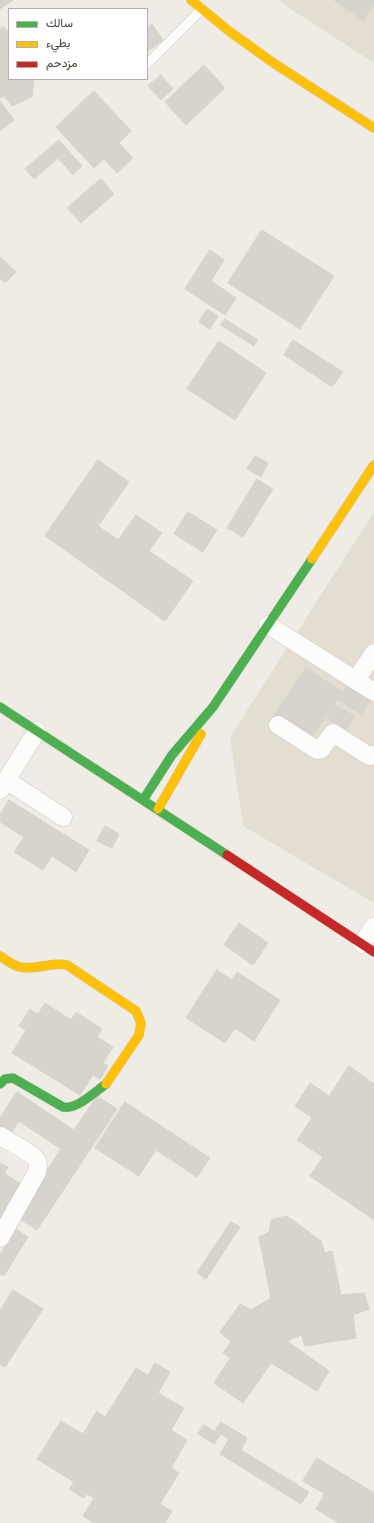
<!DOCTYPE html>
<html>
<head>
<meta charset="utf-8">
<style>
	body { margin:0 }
	#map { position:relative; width:374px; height:1523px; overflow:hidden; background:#eeece5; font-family:"Fira Sans Condensed",Vazirmatn,sans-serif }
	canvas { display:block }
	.legend { position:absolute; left:8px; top:8px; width:140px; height:72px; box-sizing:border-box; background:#fff; border:1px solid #b4b1ad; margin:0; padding:5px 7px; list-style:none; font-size:12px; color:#433d32 }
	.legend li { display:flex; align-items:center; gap:8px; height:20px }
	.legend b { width:20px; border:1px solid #b4b1ad }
</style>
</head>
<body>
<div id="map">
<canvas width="374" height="1523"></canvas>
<ul class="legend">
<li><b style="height:5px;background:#4caf50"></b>سالك</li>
<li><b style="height:5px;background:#ffc107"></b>بطيء</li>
<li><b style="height:5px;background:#c62828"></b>مزدحم</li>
</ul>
</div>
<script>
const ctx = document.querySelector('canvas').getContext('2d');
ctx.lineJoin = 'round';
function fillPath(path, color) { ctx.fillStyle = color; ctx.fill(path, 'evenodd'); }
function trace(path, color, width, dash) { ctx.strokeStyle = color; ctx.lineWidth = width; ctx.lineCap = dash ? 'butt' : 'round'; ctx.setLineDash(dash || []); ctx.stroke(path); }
fillPath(new Path2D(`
	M 279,0 L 374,0 L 374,63 L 286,6 Z
	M 374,512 L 374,903 L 243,826 L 230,737 Z`), '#e3ded1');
const building = new Path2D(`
	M 0,0 L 13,0 L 0,9 Z
	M 334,0 L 374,0 L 374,3 L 363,20 Z
	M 152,24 L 163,40 L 147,52 L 147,28 Z
	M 4,27 L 9,33 L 9,79 L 34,79 L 32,97 L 12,106 L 4,96 L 0,98 L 0,29 Z
	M 204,65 L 225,88 L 186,125 L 165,102 Z
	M 161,75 L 173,89 L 161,100 L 148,86 Z
	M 94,91 L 131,131 L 119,143 L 133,158 L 117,173 L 104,159 L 94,168 L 56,127 Z
	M 0,101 L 14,120 L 0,131 Z
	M 59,140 L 82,166 L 73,175 L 58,158 L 34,179 L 25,169 Z
	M 101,179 L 114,194 L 81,223 L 67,208 Z
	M 262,230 L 334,276 L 300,329 L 228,283 Z
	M 210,250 L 224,260 L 211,281 L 236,298 L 225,315 L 185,289 Z
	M 0,257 L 16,272 L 5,283 L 0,278 Z
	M 207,309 L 218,316 L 210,329 L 199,322 Z
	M 225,319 L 258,340 L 254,346 L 221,325 Z
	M 293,340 L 343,372 L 332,387 L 284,355 Z
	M 219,341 L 266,373 L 235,420 L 187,389 Z
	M 255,456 L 268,463 L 261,477 L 247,469 Z
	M 98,460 L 129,482 L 98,526 L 118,540 L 136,515 L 162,533 L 149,551 L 193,581 L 165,621 L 45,536 Z
	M 257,479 L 273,489 L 243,537 L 227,528 Z
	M 188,512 L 217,530 L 203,552 L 174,534 Z
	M 306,668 L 342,692 L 310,740 L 274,716 Z
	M 348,684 L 371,700 L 361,714 L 338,699 Z
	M 335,705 L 354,716 L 346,730 L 327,719 Z
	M 9,800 L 89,850 L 76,872 L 52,856 L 43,870 L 14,852 L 24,837 L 0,822 L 0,815 Z
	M 105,826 L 119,834 L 112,848 L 97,841 Z
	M 239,923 L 268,943 L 253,965 L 224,945 Z
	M 217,970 L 232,980 L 237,972 L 280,1000 L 254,1041 L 235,1028 L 225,1043 L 186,1018 Z
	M 45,1003 L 71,1020 L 76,1012 L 102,1029 L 97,1037 L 113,1047 L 103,1063 L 108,1066 L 100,1079 L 93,1075 L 80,1095 L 12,1053 L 26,1030 L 19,1026 L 30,1009 L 38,1014 Z
	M 349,1066 L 374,1084 L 374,1220 L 310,1176 L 323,1157 L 297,1140 L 312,1118 L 295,1106 L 310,1083 L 329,1096 Z
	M 17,1092 L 74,1130 L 97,1096 L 117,1109 L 37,1230 L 16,1217 L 61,1149 L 19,1121 L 8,1137 L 0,1132 L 0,1118 Z
	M 125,1102 L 210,1158 L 197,1177 L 156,1150 L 139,1176 L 95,1148 Z
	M 0,1163 L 8,1167 L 4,1173 L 24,1186 L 0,1223 Z
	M 287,1216 L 321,1241 L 325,1253 L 332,1251 L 341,1295 L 364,1293 L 369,1309 L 353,1315 L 356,1338 L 305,1346 L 301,1335 L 287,1341 L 329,1371 L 317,1391 L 271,1363 L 243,1403 L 214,1383 L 230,1358 L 223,1353 L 231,1342 L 220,1332 L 240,1304 L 251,1310 L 271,1298 L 259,1237 L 269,1232 L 271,1220 Z
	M 231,1222 L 240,1227 L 206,1279 L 197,1273 Z
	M 16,1229 L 28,1237 L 4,1276 L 0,1274 L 0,1255 Z
	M 13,1290 L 43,1309 L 5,1367 L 0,1364 L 0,1311 Z
	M 155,1363 L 170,1372 L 158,1393 L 184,1408 L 171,1430 L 187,1440 L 171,1468 L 179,1473 L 160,1504 L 172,1511 L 165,1523 L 94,1523 L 83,1516 L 94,1498 L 87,1494 L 84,1498 L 69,1489 L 74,1482 L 37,1459 L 61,1421 L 83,1434 L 97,1411 L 105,1417 L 136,1368 L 148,1375 Z
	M 221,1422 L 247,1438 L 241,1450 L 309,1492 L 301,1504 L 220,1454 L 229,1439 L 215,1431 Z
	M 204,1425 L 220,1435 L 214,1444 L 198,1434 Z
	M 317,1458 L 374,1493 L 374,1523 L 303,1481 Z
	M 325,1494 L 373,1523 L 339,1523 L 316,1509 Z`);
fillPath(building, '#d7d4cd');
trace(building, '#d6d3cb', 1);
const lane = new Path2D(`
	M 147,64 L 202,9`);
const street = new Path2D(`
	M 268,625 L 374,692
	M 356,680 L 374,653
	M 278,725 L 317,750 L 321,749 L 333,733 L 366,754 L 370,756 L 374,755
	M 6,780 L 63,817
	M 0,790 L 37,731
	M 362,944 L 374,926
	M 0,1136 C 8,1141 31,1152 36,1159 C 39,1164 38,1167 37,1172 L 0,1238`);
const fast = new Path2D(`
	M 0,707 L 227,855
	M 143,800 L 172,755 L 213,707 L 312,559
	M 0,1084 L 5,1079 L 13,1078 L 63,1107 C 76,1110 95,1092 106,1084`);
const slow = new Path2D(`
	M 191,0 L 229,31 L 272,62 L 374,128
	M 312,559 L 374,465
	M 158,809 L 201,734
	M 0,956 C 6,960 12,965 20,967 C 36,971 51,961 67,965 L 136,1011 L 141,1023 L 139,1035 L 106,1084`);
const jam = new Path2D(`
	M 227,855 L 374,952`);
trace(lane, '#cac8c1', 10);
trace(street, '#cac8c1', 19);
trace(fast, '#cfcabd', 10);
trace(slow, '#cfcabd', 10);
trace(jam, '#cfcabd', 10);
trace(lane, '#fcfcfb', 9);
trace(street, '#fcfcfb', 18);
trace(fast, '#4caf50', 9);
trace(slow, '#ffc107', 9);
trace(jam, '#c62828', 9);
</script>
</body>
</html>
